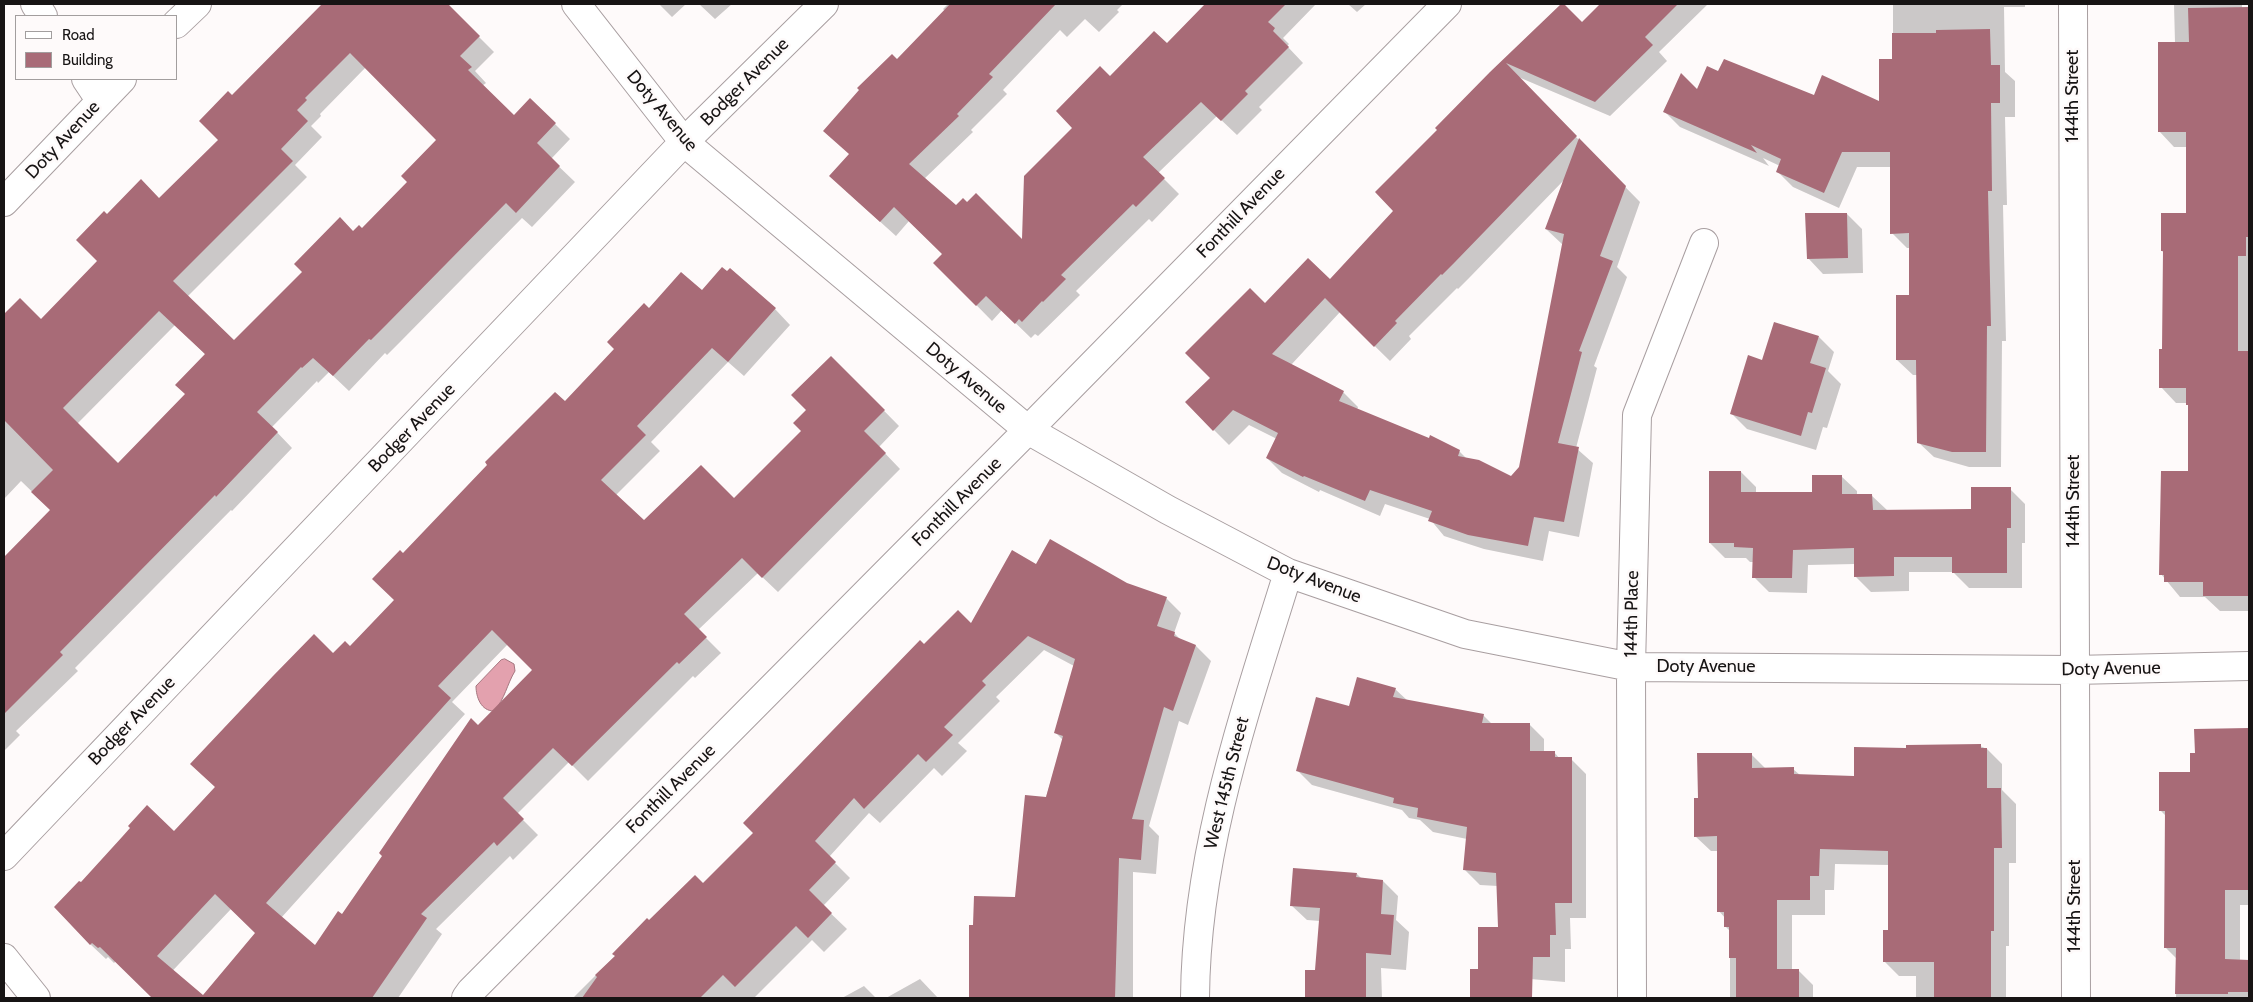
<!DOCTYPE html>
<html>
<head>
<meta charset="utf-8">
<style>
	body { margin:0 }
	#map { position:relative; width:2253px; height:1002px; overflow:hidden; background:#fefafa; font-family:Cabin,sans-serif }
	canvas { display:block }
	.frame { position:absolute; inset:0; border:5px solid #171414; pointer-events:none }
	.legend { position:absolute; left:15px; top:15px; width:162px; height:65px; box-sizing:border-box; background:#fefafa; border:1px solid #a29e9e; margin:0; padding:6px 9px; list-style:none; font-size:15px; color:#171414 }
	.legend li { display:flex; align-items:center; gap:10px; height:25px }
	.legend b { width:25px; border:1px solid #a29e9e }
</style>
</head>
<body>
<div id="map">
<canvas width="2253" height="1002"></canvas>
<div class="frame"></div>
<ul class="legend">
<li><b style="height:6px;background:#fff"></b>Road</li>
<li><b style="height:14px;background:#a86b77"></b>Building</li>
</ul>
</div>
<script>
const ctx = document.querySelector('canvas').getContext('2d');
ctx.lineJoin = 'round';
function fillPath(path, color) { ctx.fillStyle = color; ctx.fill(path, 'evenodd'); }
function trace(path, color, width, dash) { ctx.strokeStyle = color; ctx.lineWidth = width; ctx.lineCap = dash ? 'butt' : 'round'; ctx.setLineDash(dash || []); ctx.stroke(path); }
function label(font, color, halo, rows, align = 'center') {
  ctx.font = font + ' Cabin,sans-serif'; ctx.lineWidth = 5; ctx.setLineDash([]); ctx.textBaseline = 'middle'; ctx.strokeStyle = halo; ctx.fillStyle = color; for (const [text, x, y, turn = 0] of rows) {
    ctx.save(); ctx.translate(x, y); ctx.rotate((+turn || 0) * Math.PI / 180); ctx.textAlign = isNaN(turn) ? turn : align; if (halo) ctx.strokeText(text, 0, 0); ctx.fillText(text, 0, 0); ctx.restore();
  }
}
const water = new Path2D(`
	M 505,659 L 514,664 L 515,671 C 507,684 505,699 494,711 C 481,711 476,697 476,686 L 501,660 Z`);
fillPath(water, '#e3a1ae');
trace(water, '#a67780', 1);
fillPath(new Path2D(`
	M 324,4 L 446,4 L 494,52 L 475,71 L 486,83 L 482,86 L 514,117 L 555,124 L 570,139 L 551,159 L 575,182 L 532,227 L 522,218 L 402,340 L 387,355 L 385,353 L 349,391 L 329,372 L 318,383 L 317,381 L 272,427 L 292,448 L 232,511 L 231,510 L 75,668 L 78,671 L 16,731 L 20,735 L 4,751 L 4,558 L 51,510 L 21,481 L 4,499 L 4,316 L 20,299 L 41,320 L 99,261 L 107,216 L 159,199 L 220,140 L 232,97 ZM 366,67 L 438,140 L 409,182 L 362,230 L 353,233 L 304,272 L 234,342 L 187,297 L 307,177 L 295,165 L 322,137 L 311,126 L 321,116 L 320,114 ZM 175,325 L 206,355 L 186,395 L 118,464 L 77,424 Z
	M 659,4 L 686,4 L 672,17 Z
	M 699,4 L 732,4 L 715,19 Z
	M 948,4 L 1123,4 L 1117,10 L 1119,12 L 1099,32 L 1085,19 L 1067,37 L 1060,30 L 1003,90 L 1007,94 L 971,130 L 973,132 L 924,179 L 956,207 L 1023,242 L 1074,128 L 1110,78 L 1167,44 L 1207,4 L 1316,4 L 1283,38 L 1289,44 L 1287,46 L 1303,63 L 1259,107 L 1262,110 L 1237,135 L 1217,116 L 1158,173 L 1179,194 L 1152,222 L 1149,219 L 1076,291 L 1080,295 L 1038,336 L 1035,334 L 1031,338 L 1002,310 L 992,321 L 935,263 L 943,254 L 909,221 L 896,236 L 846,191 L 850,154 L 897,60 L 945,11 L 943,9 Z
	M 1348,4 L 1366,4 L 1357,12 Z
	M 1562,4 L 1582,23 L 1602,4 L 1708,4 L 1659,52 L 1667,61 L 1610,116 L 1516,76 L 1640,202 L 1617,267 L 1627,277 L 1594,366 L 1597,368 L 1576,448 L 1593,463 L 1579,537 L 1549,531 L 1543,561 L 1484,549 L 1444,536 L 1430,519 L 1385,504 L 1380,516 L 1320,490 L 1319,492 L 1282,473 L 1267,458 L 1277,439 L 1249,425 L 1229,445 L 1186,402 L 1211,378 L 1265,304 L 1330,281 L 1395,211 L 1376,192 ZM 1565,179 L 1546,229 L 1563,245 L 1520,468 L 1511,477 L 1467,459 L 1459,451 L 1357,410 L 1358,407 L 1343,392 L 1291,365 L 1340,312 L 1390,361 L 1411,339 L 1409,336 L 1457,288 L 1458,289 L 1470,277 Z
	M 1893,4 L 2025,4 L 2025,7 L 2004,7 L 2005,72 L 2015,81 L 2015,117 L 2005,117 L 2007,205 L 2003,205 L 2006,341 L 2002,341 L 2001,467 L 1969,467 L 1934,457 L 1918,442 L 1917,375 L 1913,375 L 1897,360 L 1910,296 L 1910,248 L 1907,248 L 1892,233 L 1891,167 L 1857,167 L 1839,208 L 1793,187 L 1778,172 L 1780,166 L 1763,158 L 1769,166 L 1680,127 L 1665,112 L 1697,91 L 1719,73 L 1814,96 L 1880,103 L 1893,60 Z
	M 2174,4 L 2242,4 L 2242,8 L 2249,8 L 2249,611 L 2220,611 L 2205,597 L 2180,597 L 2161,574 L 2189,472 L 2189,407 L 2187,403 L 2176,403 L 2161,387 L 2164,350 L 2164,253 L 2162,251 L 2187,214 L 2187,147 L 2174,147 L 2159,131 L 2175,43 Z
	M 1847,214 L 1862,229 L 1863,273 L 1823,274 L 1808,258 Z
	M 702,292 L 775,309 L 790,325 L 744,376 L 728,362 L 651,442 L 660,451 L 616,495 L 644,522 L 734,500 L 803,431 L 807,410 L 831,357 L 899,426 L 879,447 L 900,469 L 778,592 L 758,573 L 698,630 L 721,653 L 695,678 L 693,676 L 588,781 L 569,762 L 517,814 L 538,835 L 513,860 L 510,856 L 436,929 L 442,934 L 398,998 L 156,998 L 180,977 L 204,997 L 256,933 L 231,909 L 161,983 L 116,961 L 114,963 L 108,957 L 106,959 L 90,944 L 81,884 L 174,833 L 333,655 L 350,648 L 395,600 L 403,555 L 565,403 L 616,349 L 649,310 ZM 508,644 L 534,670 L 478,727 L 342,916 L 316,947 L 281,918 L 465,714 L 452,702 Z
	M 1819,337 L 1834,352 L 1828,371 L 1841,384 L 1827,428 L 1823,427 L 1816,450 L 1747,429 L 1731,413 Z
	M 1741,472 L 1756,487 L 1756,493 L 1813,493 L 1841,476 L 1857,491 L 1857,495 L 1871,495 L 1887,510 L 1972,510 L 2010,489 L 2025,504 L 2025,543 L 2022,543 L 2022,588 L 1969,588 L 1953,572 L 1909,572 L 1909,591 L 1871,592 L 1856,577 L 1855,564 L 1808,565 L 1807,593 L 1769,592 L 1754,577 L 1754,562 L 1750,562 L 1746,558 L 1725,558 L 1710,543 Z
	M 1036,566 L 1126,584 L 1166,598 L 1181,613 L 1174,633 L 1182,641 L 1196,646 L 1211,661 L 1188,725 L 1179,721 L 1149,826 L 1159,836 L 1156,874 L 1133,872 L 1133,998 L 971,998 L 971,926 L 974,926 L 1016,898 L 1063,740 L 1056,733 L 1074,666 L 1044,650 L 996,697 L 1000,701 L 958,743 L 967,751 L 942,776 L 934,768 L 880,823 L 869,813 L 829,857 L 850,878 L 823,906 L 847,929 L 824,952 L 812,940 L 754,998 L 573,998 L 649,922 L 703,884 L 755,833 L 924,646 L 972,625 Z
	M 1395,689 L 1408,701 L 1483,715 L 1492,724 L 1529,724 L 1544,739 L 1544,752 L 1554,752 L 1560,759 L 1571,759 L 1586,774 L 1586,918 L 1570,918 L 1571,949 L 1565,949 L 1565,982 L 1495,976 L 1499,929 L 1498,886 L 1480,885 L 1465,870 L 1467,839 L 1433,832 L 1420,820 L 1409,818 L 1402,810 L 1312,785 L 1297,770 L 1350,708 Z
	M 2196,730 L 2249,730 L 2249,905 L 2240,905 L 2240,961 L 2249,961 L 2249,998 L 2176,998 L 2177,959 L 2166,948 L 2166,816 L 2161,811 L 2191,773 L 2196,754 Z
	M 1980,746 L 1987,749 L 2002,764 L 2002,790 L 2016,804 L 2016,863 L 2009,863 L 2009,946 L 2006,946 L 2006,998 L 1916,998 L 1916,976 L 1899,976 L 1884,961 L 1889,931 L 1889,865 L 1835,864 L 1834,890 L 1825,890 L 1825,915 L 1792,915 L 1792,970 L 1798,970 L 1813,985 L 1813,998 L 1730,998 L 1730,931 L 1725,926 L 1725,918 L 1719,911 L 1719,851 L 1711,851 L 1695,836 L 1699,799 L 1751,754 L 1766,769 L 1793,769 L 1800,775 L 1855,777 L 1907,749 Z
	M 1357,874 L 1362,879 L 1383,881 L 1398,896 L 1396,920 L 1409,932 L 1406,970 L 1381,968 L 1382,998 L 1306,998 L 1306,971 L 1316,971 L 1320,921 L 1307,920 L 1291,905 Z
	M 920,979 L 938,998 L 886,998 Z
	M 864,986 L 876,998 L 842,998 Z`), '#0003');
fillPath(new Path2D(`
	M 322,4 L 448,4 L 480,36 L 460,56 L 472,67 L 468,70 L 514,115 L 530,98 L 556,123 L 537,143 L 560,166 L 516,213 L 506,203 L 387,324 L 371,340 L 369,339 L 333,376 L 313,358 L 302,368 L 301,367 L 257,412 L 278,432 L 216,497 L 215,495 L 60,652 L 63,655 L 4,714 L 4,557 L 50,510 L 31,492 L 53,470 L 4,420 L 4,314 L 20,298 L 41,319 L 97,261 L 76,240 L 104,211 L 107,214 L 141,179 L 159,198 L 218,140 L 199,121 L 228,91 L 232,95 ZM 350,53 L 436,140 L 401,176 L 407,182 L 362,228 L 359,225 L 353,231 L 340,217 L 294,264 L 302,272 L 234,340 L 173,281 L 293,161 L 281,149 L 308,121 L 297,110 L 307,100 L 305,98 ZM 159,311 L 205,354 L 175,385 L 185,394 L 118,463 L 63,408 Z
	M 950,4 L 1056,4 L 989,74 L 993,77 L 957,114 L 959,116 L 909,164 L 956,205 L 963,198 L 967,202 L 976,193 L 1022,239 L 1024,176 L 1072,128 L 1056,111 L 1100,66 L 1110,76 L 1154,31 L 1167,43 L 1205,4 L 1286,4 L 1268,22 L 1275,28 L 1273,31 L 1289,47 L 1245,91 L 1248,94 L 1221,121 L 1201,102 L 1143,157 L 1165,178 L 1136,207 L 1133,204 L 1061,275 L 1066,279 L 1043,302 L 1042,301 L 1022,322 L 1019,319 L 1015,324 L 986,296 L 976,306 L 933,263 L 942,254 L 894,207 L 880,222 L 829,176 L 849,154 L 823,131 L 859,90 L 857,88 L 892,54 L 897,59 Z
	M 1561,4 L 1564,4 L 1582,22 L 1600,4 L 1678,4 L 1645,37 L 1653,45 L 1595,102 L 1506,63 L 1577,136 L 1455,262 L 1442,275 L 1441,274 L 1395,321 L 1397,323 L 1374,347 L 1325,298 L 1272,354 L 1344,391 L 1339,401 L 1429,438 L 1430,435 L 1460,450 L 1458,456 L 1479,460 L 1511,476 L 1519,467 L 1564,234 L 1545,229 L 1579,138 L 1626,186 L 1600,256 L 1613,261 L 1579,351 L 1582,352 L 1558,443 L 1579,447 L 1564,522 L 1534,517 L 1528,546 L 1468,535 L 1428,521 L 1432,511 L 1370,490 L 1365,501 L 1304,476 L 1303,477 L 1266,458 L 1278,433 L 1233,410 L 1213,431 L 1185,402 L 1210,378 L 1185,353 L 1250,288 L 1265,303 L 1308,258 L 1330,279 L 1393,211 L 1375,192 L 1437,130 L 1435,128 L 1490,72 Z
	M 2249,7 L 2249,237 L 2246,237 L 2246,256 L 2238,256 L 2238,351 L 2249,351 L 2249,596 L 2203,596 L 2203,582 L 2164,582 L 2164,575 L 2159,575 L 2161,471 L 2188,471 L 2188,405 L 2186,405 L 2186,388 L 2159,388 L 2159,349 L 2162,349 L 2163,251 L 2161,251 L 2161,213 L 2186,213 L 2186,132 L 2158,132 L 2158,42 L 2189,42 L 2188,8 Z
	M 1990,29 L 1991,65 L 2000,65 L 2000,103 L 1991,103 L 1992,191 L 1988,191 L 1991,326 L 1987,326 L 1986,452 L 1952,452 L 1917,443 L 1916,360 L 1896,360 L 1896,295 L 1909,295 L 1909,233 L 1890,234 L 1890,152 L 1842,152 L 1824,193 L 1776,172 L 1781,159 L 1751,145 L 1757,153 L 1663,112 L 1681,73 L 1697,89 L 1707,66 L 1718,71 L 1724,59 L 1814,95 L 1822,75 L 1879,101 L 1879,59 L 1892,59 L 1892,33 L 1936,33 L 1936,30 Z
	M 1805,213 L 1847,213 L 1848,258 L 1807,259 Z
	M 722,267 L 727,271 L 730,268 L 776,308 L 728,362 L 712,348 L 637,426 L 646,435 L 601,480 L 644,520 L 701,465 L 734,498 L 801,431 L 793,423 L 806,410 L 791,395 L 831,356 L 885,410 L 864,431 L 886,453 L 762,578 L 742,558 L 684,614 L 707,637 L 679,664 L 677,662 L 572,766 L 553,748 L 503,798 L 524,819 L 497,846 L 494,842 L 421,914 L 427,918 L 372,998 L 152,998 L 100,947 L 98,948 L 92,943 L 90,945 L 54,907 L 79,881 L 81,882 L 122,837 L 130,828 L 128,826 L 147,805 L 174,831 L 215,787 L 190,764 L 273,676 L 314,634 L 333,653 L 345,641 L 350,646 L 394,600 L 372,579 L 400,550 L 403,553 L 487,465 L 485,462 L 555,392 L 565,401 L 614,349 L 607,342 L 644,303 L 649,308 L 681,272 L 702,290 ZM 492,630 L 532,670 L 478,725 L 471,718 L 379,853 L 382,856 L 342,914 L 338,911 L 315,945 L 266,903 L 451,698 L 438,686 ZM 215,894 L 255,933 L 203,995 L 157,956 Z
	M 1774,322 L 1819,336 L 1810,363 L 1826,368 L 1812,413 L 1808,412 L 1801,436 L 1730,414 L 1748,355 L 1762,360 Z
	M 1709,471 L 1741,471 L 1741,492 L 1812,492 L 1812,475 L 1842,475 L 1842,494 L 1872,494 L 1873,510 L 1971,509 L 1971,487 L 2011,487 L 2011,528 L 2007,528 L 2007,573 L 1952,573 L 1952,557 L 1894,557 L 1894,576 L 1854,577 L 1854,548 L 1793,550 L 1792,578 L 1752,578 L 1753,548 L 1734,547 L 1734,543 L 1709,543 Z
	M 1050,539 L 1127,583 L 1167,597 L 1157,626 L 1175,632 L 1174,636 L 1196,645 L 1173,711 L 1164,707 L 1132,819 L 1144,820 L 1141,860 L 1119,858 L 1115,998 L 969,998 L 969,925 L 973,925 L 974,896 L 1015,897 L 1025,795 L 1046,797 L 1063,736 L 1054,733 L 1075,659 L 1028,636 L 982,681 L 986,685 L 944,727 L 953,735 L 926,762 L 918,754 L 864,809 L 854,798 L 815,841 L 836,862 L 809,890 L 832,913 L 808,938 L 796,926 L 735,987 L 723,975 L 700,998 L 582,998 L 597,977 L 595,975 L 615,956 L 612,954 L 647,918 L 649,920 L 695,875 L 703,883 L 753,833 L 743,823 L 920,640 L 924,644 L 958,610 L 971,623 L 1012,550 L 1036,564 Z
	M 1357,677 L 1396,688 L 1393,697 L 1484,714 L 1482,723 L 1530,723 L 1530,751 L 1555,751 L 1555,757 L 1572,757 L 1572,903 L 1555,903 L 1556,935 L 1550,935 L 1550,957 L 1533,957 L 1532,998 L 1470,998 L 1470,969 L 1478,969 L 1478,927 L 1498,927 L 1496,873 L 1463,870 L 1467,827 L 1417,817 L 1418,808 L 1393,803 L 1394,798 L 1296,771 L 1316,697 L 1349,706 Z
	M 2249,728 L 2249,890 L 2225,890 L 2225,959 L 2249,960 L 2249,992 L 2228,992 L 2228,994 L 2175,994 L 2176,948 L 2164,948 L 2165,811 L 2159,811 L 2159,772 L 2190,772 L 2190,753 L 2195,753 L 2194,729 Z
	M 1981,744 L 1981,748 L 1987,748 L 1987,788 L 2001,788 L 2002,848 L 1994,848 L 1994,931 L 1991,931 L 1991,998 L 1934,998 L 1934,962 L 1883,962 L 1883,930 L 1888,930 L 1888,851 L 1820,849 L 1819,876 L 1810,876 L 1810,900 L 1777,900 L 1777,969 L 1799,969 L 1799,998 L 1736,998 L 1736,958 L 1729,958 L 1729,927 L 1724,927 L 1724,912 L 1717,912 L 1717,836 L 1694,837 L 1694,798 L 1698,798 L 1697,753 L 1752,753 L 1752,768 L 1794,767 L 1794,774 L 1854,776 L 1854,747 L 1906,748 L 1906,745 Z
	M 1293,868 L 1357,873 L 1356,877 L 1383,880 L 1381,914 L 1394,915 L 1391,955 L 1366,953 L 1366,998 L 1305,998 L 1305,970 L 1315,970 L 1320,908 L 1290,906 Z`), '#a86b77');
const minor = new Path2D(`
	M 35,4 L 43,16
	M 576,4 L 684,142 L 1028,430 L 1168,510 L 1288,573 L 1465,634 L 1631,667 L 2074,670 L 2249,666
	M 2073,4 L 2076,998
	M 176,24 L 197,4
	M 86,79 L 100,100
	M 4,202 L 122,79
	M 4,856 L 684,142 L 824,4
	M 4,958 L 36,998
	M 466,998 L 471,991 L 1028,430 L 1447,4
	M 1195,998 C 1196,851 1245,712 1288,573
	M 1632,998 L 1631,667 L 1637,415 L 1704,243`);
trace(minor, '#a89ea0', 30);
trace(minor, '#fff', 28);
label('18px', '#171414', '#fefafa', [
	["Bodger Avenue",745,82,-45],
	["144th Street",2073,96,-90],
	["Doty Avenue",662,111,50],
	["Doty Avenue",63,140,-47],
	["Fonthill Avenue",1241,213,-46],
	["Doty Avenue",966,378,40],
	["Bodger Avenue",412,428,-46],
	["144th Street",2074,501,-90],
	["Fonthill Avenue",957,502,-45],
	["Doty Avenue",1314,580,21],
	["144th Place",1632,614,-89],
	["Doty Avenue",1706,667],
	["Doty Avenue",2111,669,-1],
	["Bodger Avenue",132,721,-46],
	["West 145th Street",1227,783,-76],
	["Fonthill Avenue",671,789,-45],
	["144th Street",2075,906,-90]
]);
</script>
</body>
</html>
